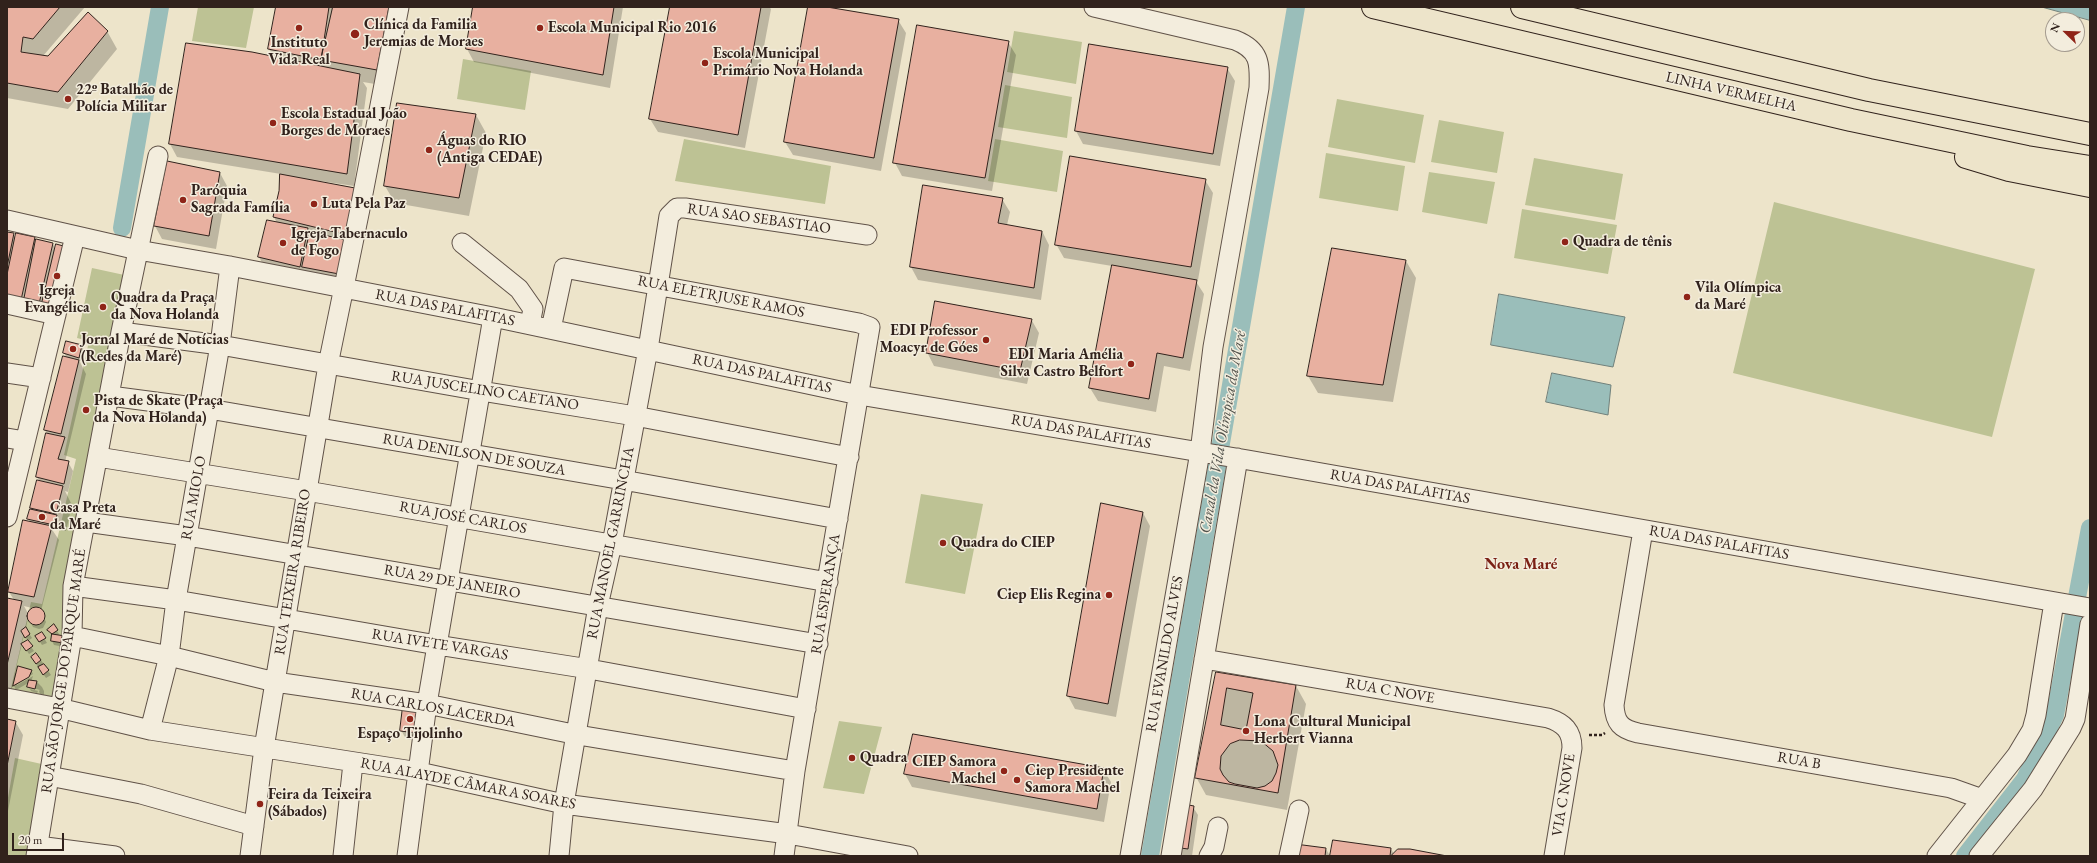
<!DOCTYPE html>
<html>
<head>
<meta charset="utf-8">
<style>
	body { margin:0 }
	#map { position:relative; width:2097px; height:863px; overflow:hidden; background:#ede4ca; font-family:"EB Garamond",serif }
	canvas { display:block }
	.frame { position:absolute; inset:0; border:8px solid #31221c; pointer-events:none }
	.north { position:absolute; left:2045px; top:12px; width:40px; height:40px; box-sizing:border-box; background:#f3eddd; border:1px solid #a59c90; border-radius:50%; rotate:293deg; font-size:11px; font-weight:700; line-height:16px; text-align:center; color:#31221c }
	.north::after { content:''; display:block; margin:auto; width:14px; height:18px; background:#8f2418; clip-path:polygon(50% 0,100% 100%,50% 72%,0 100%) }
	.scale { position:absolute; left:12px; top:833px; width:52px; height:18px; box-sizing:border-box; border:2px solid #31221c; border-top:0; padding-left:5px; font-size:12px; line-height:14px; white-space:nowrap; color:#31221c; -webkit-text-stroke:3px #f3eddd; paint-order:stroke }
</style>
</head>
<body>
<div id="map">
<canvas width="2097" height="863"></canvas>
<div class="frame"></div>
<div class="north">N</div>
<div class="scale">20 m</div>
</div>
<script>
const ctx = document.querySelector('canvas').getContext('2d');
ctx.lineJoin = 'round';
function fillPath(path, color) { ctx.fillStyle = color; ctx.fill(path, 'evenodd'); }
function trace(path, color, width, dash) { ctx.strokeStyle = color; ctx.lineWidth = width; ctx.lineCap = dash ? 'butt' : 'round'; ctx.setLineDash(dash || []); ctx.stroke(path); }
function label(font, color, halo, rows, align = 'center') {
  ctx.font = font + ' "EB Garamond",serif'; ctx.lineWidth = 3; ctx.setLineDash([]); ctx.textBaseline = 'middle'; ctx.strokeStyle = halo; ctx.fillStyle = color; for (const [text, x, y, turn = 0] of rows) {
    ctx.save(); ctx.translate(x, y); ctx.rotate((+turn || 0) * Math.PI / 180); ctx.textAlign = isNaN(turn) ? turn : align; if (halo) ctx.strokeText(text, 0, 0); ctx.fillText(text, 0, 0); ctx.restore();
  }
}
fillPath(new Path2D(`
	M 198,7 L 254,7 L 246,48 L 192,41 Z
	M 1014,31 L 1082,42 L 1076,84 L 1007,72 Z
	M 463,59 L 531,71 L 525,110 L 457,99 Z
	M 1005,85 L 1072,97 L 1067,138 L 998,127 Z
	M 1337,99 L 1424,115 L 1415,163 L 1328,147 Z
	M 1439,120 L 1504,132 L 1497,173 L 1431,162 Z
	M 684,139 L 831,166 L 825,204 L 675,181 Z
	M 995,139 L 1063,151 L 1057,192 L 988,181 Z
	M 1326,153 L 1405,166 L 1398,211 L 1319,198 Z
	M 1534,158 L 1623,174 L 1615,220 L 1525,205 Z
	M 1429,172 L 1495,182 L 1487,224 L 1422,212 Z
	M 1774,202 L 2035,269 L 1992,437 L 1733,373 Z
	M 1522,209 L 1617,225 L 1608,274 L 1514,258 Z
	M 92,268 L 129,276 L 56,702 L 10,692 L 31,602 L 42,604 L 76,459 L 64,455 L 89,341 L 77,338 Z
	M 921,494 L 983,504 L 965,594 L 905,583 Z
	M 839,721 L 882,727 L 864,794 L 823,788 Z
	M 15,758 L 46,765 L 31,856 L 7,856 L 7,803 Z`), '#bdc294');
const water = new Path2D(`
	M 2042,7 L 2090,7 L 2090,20 Z
	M 1499,294 L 1625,317 L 1613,367 L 1491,345 Z
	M 1552,373 L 1611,385 L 1608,415 L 1546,402 Z`);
fillPath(water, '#9abeba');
trace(water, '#70807b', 1);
fillPath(new Path2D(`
	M 7,7 L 85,7 L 43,56 L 49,57 L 107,31 L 117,49 L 68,109 L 7,98 Z
	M 277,7 L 402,7 L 387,86 L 363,82 L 367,88 L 354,186 L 320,181 L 319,182 L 354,189 L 347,287 L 266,270 L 259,257 L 277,223 L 274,217 L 280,191 L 281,174 L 177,157 L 170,144 L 274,58 L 269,49 Z
	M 474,7 L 623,7 L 610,88 L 474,62 L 467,49 Z
	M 671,7 L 769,7 L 771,9 L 745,148 L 658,132 L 650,119 Z
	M 809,7 L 821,7 L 898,20 L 906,33 L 881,171 L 793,155 L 785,142 Z
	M 1008,42 L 1016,55 L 992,191 L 902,176 L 895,163 Z
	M 1227,68 L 1235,81 L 1220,166 L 1083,144 L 1076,131 Z
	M 397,104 L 476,115 L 486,133 L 469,216 L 395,203 L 385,186 Z
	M 220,173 L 227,186 L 216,249 L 162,239 L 155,226 Z
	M 1205,180 L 1213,193 L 1198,280 L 1195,280 L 1204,294 L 1190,371 L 1164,366 L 1156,412 L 1098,401 L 1090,388 L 1112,266 L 1064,258 L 1056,244 Z
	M 1002,199 L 1010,212 L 1007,225 L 1042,231 L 1049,245 L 1041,300 L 918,280 L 911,267 Z
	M 7,233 L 13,234 L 16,239 L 34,238 L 37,243 L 37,240 L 53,244 L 56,250 L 61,315 L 7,303 Z
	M 1406,261 L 1416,278 L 1393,402 L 1318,393 L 1308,376 Z
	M 1031,319 L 1039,333 L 1027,384 L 934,366 L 927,352 Z
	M 81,345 L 84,350 L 81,361 L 79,360 L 86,374 L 65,462 L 68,462 L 73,471 L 68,492 L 65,491 L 72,505 L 66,531 L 51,528 L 59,540 L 41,611 L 46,622 L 43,628 L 39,629 L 33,627 L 28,618 L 26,629 L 32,638 L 28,641 L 24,635 L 15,673 L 31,670 L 33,674 L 17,683 L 17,685 L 33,676 L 31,682 L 37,682 L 42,687 L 44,691 L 44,695 L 40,694 L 39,691 L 40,690 L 30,687 L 30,689 L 38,691 L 37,693 L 31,691 L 29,687 L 30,682 L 16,690 L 13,684 L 8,703 L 7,599 L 14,600 L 9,592 L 30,522 L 28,519 L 33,511 L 31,507 L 40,482 L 37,477 L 47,434 L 45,430 L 67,358 L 64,353 ZM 24,606 L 36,609 L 30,610 L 29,615 Z
	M 1102,505 L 1143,513 L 1150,526 L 1116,717 L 1075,709 L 1068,696 Z
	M 48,630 L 57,631 L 59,634 L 57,636 L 65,647 L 54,645 L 52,641 L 53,636 Z
	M 41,633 L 47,643 L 42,645 L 36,636 Z
	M 27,641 L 34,651 L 29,654 L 25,648 Z
	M 41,660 L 51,675 L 46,678 L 34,661 Z
	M 1217,673 L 1296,686 L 1306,704 L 1287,810 L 1206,795 L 1196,777 Z
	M 425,718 L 422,742 L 406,739 L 401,730 Z
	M 7,720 L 15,721 L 23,735 L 7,816 Z
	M 913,736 L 1103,769 L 1111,782 L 1104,822 L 912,787 L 905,774 Z
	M 1193,807 L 1198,815 L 1192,856 L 1172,854 Z
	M 1326,849 L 1330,856 L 1294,856 Z
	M 1391,849 L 1394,854 L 1436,856 L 1331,856 Z`), '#0003');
trace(new Path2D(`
	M 122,228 L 160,7
	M 1150,856 L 1296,7
	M 1965,856 L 2025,779 L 2055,715 L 2090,528`), '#9abeba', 18);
const building = new Path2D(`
	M 7,7 L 60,7 L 33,39 L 23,37 L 21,52 L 48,56 L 88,12 L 108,31 L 58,92 L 7,83 Z
	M 276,7 L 329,7 L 321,60 L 268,49 Z
	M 333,7 L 389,7 L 377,70 L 321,60 Z
	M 473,7 L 614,7 L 603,75 L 466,49 Z
	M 670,7 L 761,7 L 738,135 L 649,119 Z
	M 808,7 L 827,7 L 899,19 L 874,158 L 784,142 Z
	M 917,25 L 1009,41 L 985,178 L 893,163 Z
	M 186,43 L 252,52 L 360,74 L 347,174 L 169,144 Z
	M 1089,44 L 1228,67 L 1213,154 L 1075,131 Z
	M 397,103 L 476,114 L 459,198 L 384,186 Z
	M 1070,156 L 1206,179 L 1191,267 L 1055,245 Z
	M 167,161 L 220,172 L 209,236 L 154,226 Z
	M 280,174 L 355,188 L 347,235 L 273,217 L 279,191 Z
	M 923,185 L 1003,198 L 998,223 L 1042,231 L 1034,288 L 910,267 Z
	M 267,220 L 308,228 L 300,267 L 258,257 Z
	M 7,232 L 14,233 L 7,267 Z
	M 310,232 L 346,240 L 339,274 L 302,267 Z
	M 16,233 L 35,237 L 21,300 L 7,298 L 7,275 Z
	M 36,239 L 53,243 L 39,304 L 24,300 Z
	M 56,244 L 71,248 L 57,307 L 42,303 Z
	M 1332,248 L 1406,260 L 1383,385 L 1307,376 Z
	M 1112,265 L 1197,280 L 1183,358 L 1157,353 L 1149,399 L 1089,388 Z
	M 935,301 L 1032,319 L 1020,371 L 926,353 Z
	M 66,341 L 82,345 L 79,358 L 63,353 Z
	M 63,356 L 79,360 L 61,434 L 44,430 Z
	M 46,433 L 65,437 L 58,459 L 69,461 L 64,484 L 36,477 Z
	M 37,480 L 63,486 L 56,514 L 30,508 Z
	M 1101,503 L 1143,512 L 1108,704 L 1067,696 Z
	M 30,509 L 57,515 L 54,525 L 27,519 Z
	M 23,520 L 52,526 L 34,597 L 8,592 Z
	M 7,598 L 22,601 L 7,665 Z
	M27 616a9 9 0 1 1 18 0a9 9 0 1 1-18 0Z
	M 54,624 L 58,630 L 52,634 L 47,630 Z
	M 26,627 L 30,634 L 25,638 L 21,631 Z
	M 42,632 L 46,638 L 39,642 L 35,636 Z
	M 52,634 L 65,636 L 63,643 L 51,641 Z
	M 28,640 L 33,646 L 26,651 L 21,644 Z
	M 36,653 L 41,660 L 36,664 L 31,657 Z
	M 44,664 L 49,670 L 43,675 L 38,667 Z
	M 18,666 L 32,670 L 29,677 L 13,686 Z
	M 1216,672 L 1296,685 L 1278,793 L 1195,778 Z
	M 29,680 L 37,681 L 35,689 L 27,687 Z
	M 1227,688 L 1253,693 L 1246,730 L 1221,725 Z
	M 403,706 L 421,708 L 417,733 L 400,731 Z
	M 7,719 L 16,721 L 7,766 Z
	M 913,734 L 1104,768 L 1097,809 L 904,774 Z
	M 1240,740 L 1261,741 L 1273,751 L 1278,765 L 1276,773 L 1272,781 L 1265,786 L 1257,788 L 1235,784 L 1229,782 L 1223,775 L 1220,769 L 1221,756 L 1230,744 Z
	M 1172,802 L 1194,806 L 1188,849 L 1166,846 Z
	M 1333,840 L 1391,848 L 1390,856 L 1330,856 Z
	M 1295,844 L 1326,848 L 1325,856 L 1293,856 Z
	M 1398,849 L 1410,849 L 1447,856 L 1391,856 Z`);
fillPath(building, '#e8b0a0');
trace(building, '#31221c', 1);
const minor = new Path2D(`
	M 1094,7 L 1235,40 C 1260,50 1260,63 1259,88 L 1213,347 L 1200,452 L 1130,856
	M 7,220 L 138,250 L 230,266 L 493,317 L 859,395 L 1248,460 L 2090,608
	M 462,243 L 519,289 L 533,309 L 530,324
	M 7,304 L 56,315
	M 551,329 L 564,268 L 859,323 L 870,327 L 795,771 L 784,856
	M 121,332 L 220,345 L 481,391 L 635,416 L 849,457
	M 7,373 L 41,378
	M 110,396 L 209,409 L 623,480 L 838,519
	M 7,438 L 25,441
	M 98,457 L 307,491 L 828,582
	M 7,517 L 75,236
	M 86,522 L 187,536 L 818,644
	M 1643,530 L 1614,705 C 1615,723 1621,729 1638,733 L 1951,788 L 1982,799
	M 73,586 L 176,600 L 437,645 L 589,669 L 806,709
	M 72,636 L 169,656 L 275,682 L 427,704 L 578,735 L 795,771
	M 1204,659 L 1548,718 C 1564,723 1572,731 1572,748 L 1554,856
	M 7,698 L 59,708 L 150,730 L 419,772 L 564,804 L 788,834 L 908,856
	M 150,730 L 169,656 L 176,600 L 220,345 L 230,266
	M 49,776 L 141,794 L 254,826
	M 38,846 L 115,856
	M 36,856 L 72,636 L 73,586 L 121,332 L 158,156
	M 250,856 L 264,748 L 328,365 L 360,209 L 399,7
	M 343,856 L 353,763
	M 407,856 L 427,704 L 493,317
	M 559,856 L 564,804 L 598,606 L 612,544 L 648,349 L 669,216 L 677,208 L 685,208 L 867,235
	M 1171,856 L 1238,458
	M 1209,856 L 1214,847 L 1218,827
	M 1289,856 L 1299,810
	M 1937,856 L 2017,755 L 2032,730 L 2036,715 L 2054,602
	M 1979,856 L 2033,789 L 2071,728 L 2075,719 L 2090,624`);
const highway = new Path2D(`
	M 1373,7 L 1851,120 L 2027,157 L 2090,167
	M 1522,7 L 1869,90 L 2090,134
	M 1966,157 L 2009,170 L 2090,186`);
trace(minor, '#605248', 21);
trace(highway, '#31221c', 24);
trace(new Path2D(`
	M 1589,735 L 1602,735 L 1605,733`), '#31221c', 2.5, [3, 2]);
trace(minor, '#f3eddd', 19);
trace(highway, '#ede4ca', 22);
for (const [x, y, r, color] of [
	[299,28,4,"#8f2418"],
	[540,28,4,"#8f2418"],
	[355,34,5,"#8f2418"],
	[705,63,4,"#8f2418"],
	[68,99,4,"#8f2418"],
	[273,123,4,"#8f2418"],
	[429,150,4,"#8f2418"],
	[183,200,4,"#8f2418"],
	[314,204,4,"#8f2418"],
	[1565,242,4,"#8f2418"],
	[283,243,4,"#8f2418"],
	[57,276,4,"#8f2418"],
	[1687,297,4,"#8f2418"],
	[103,307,4,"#8f2418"],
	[986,340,4,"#8f2418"],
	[73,349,4,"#8f2418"],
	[1131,364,4,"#8f2418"],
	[86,410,4,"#8f2418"],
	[42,517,4,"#8f2418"],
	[943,543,4,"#8f2418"],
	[1109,595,4,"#8f2418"],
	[410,719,4,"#8f2418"],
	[1246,731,4,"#8f2418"],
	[852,758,4,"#8f2418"],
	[1004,771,4,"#8f2418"],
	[1017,780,4,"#8f2418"],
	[260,804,4,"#8f2418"]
]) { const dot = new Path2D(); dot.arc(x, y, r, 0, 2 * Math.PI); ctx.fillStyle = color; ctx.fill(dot); trace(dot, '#f3eddd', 1.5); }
label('bold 15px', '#31221c', '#f3eddd', [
	["Clínica da Familia",364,25],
	["Jeremias de Moraes",364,42],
	["Escola Municipal Rio 2016",548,28],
	["Instituto",299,43,"center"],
	["Vida Real",299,60,"center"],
	["Escola Municipal",713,54],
	["Primário Nova Holanda",713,71],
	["22º Batalhão de",76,90],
	["Polícia Militar",76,107],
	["Escola Estadual João",281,114],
	["Borges de Moraes",281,131],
	["Águas do RIO",437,141],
	["(Antiga CEDAE)",437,158],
	["Paróquia",191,191],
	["Sagrada Família",191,208],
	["Luta Pela Paz",322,204],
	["Igreja Tabernaculo",291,234],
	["de Fogo",291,251],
	["Quadra de tênis",1573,242],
	["Vila Olímpica",1695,288],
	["da Maré",1695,305],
	["Igreja",57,291,"center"],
	["Evangélica",57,308,"center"],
	["Quadra da Praça",111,298],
	["da Nova Holanda",111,315],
	["EDI Professor",978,331,"right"],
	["Moacyr de Góes",978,348,"right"],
	["Jornal Maré de Notícias",81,340],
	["(Redes da Maré)",81,357],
	["EDI Maria Amélia",1123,355,"right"],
	["Silva Castro Belfort",1123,372,"right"],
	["Pista de Skate (Praça",94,401],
	["da Nova Holanda)",94,418],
	["Casa Preta",50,508],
	["da Maré",50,525],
	["Quadra do CIEP",951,543],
	["Ciep Elis Regina",1101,595,"right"],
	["Lona Cultural Municipal",1254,722],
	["Herbert Vianna",1254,739],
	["Espaço Tijolinho",410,734,"center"],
	["Quadra",860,758],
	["CIEP Samora",996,762,"right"],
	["Machel",996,779,"right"],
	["Ciep Presidente",1025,771],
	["Samora Machel",1025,788],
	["Feira da Teixeira",268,795],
	["(Sábados)",268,812]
], 'left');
label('15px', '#31221c', '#f3eddd', [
	["LINHA VERMELHA",1731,92,13],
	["RUA SAO SEBASTIAO",759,219,8],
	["RUA ELETRJUSE RAMOS",721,297,11],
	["RUA DAS PALAFITAS",445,308,11],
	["RUA DAS PALAFITAS",762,374,12],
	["RUA JUSCELINO CAETANO",485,391,9],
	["RUA DAS PALAFITAS",1081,432,10],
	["RUA DENILSON DE SOUZA",474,455,10],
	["RUA DAS PALAFITAS",1400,487,10],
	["RUA MIOLO",194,498,-80],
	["RUA JOSÉ CARLOS",463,518,10],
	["RUA MANOEL GARRINCHA",611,543,-79],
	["RUA DAS PALAFITAS",1719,543,10],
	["RUA TEIXEIRA RIBEIRO",293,572,-81],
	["RUA 29 DE JANEIRO",452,582,10],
	["RUA ESPERANÇA",826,594,-81],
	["RUA IVETE VARGAS",440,645,9],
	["RUA EVANILDO ALVES",1165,654,-80],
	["RUA SÃO JORGE DO PARQUE MARÉ",64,671,-82],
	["RUA C NOVE",1390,691,10],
	["RUA CARLOS LACERDA",433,708,10],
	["RUA B",1799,761,10],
	["RUA ALAYDE CÂMARA SOARES",468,784,11],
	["VIA C NOVE",1564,795,-81]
]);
label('italic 16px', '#50514b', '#f3eddd', [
	["Canal da Vila Olímpica da Maré",1223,432,-80]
]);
label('bold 16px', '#7a1f14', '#f3eddd', [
	["Nova Maré",1521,565]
]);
</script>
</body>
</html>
